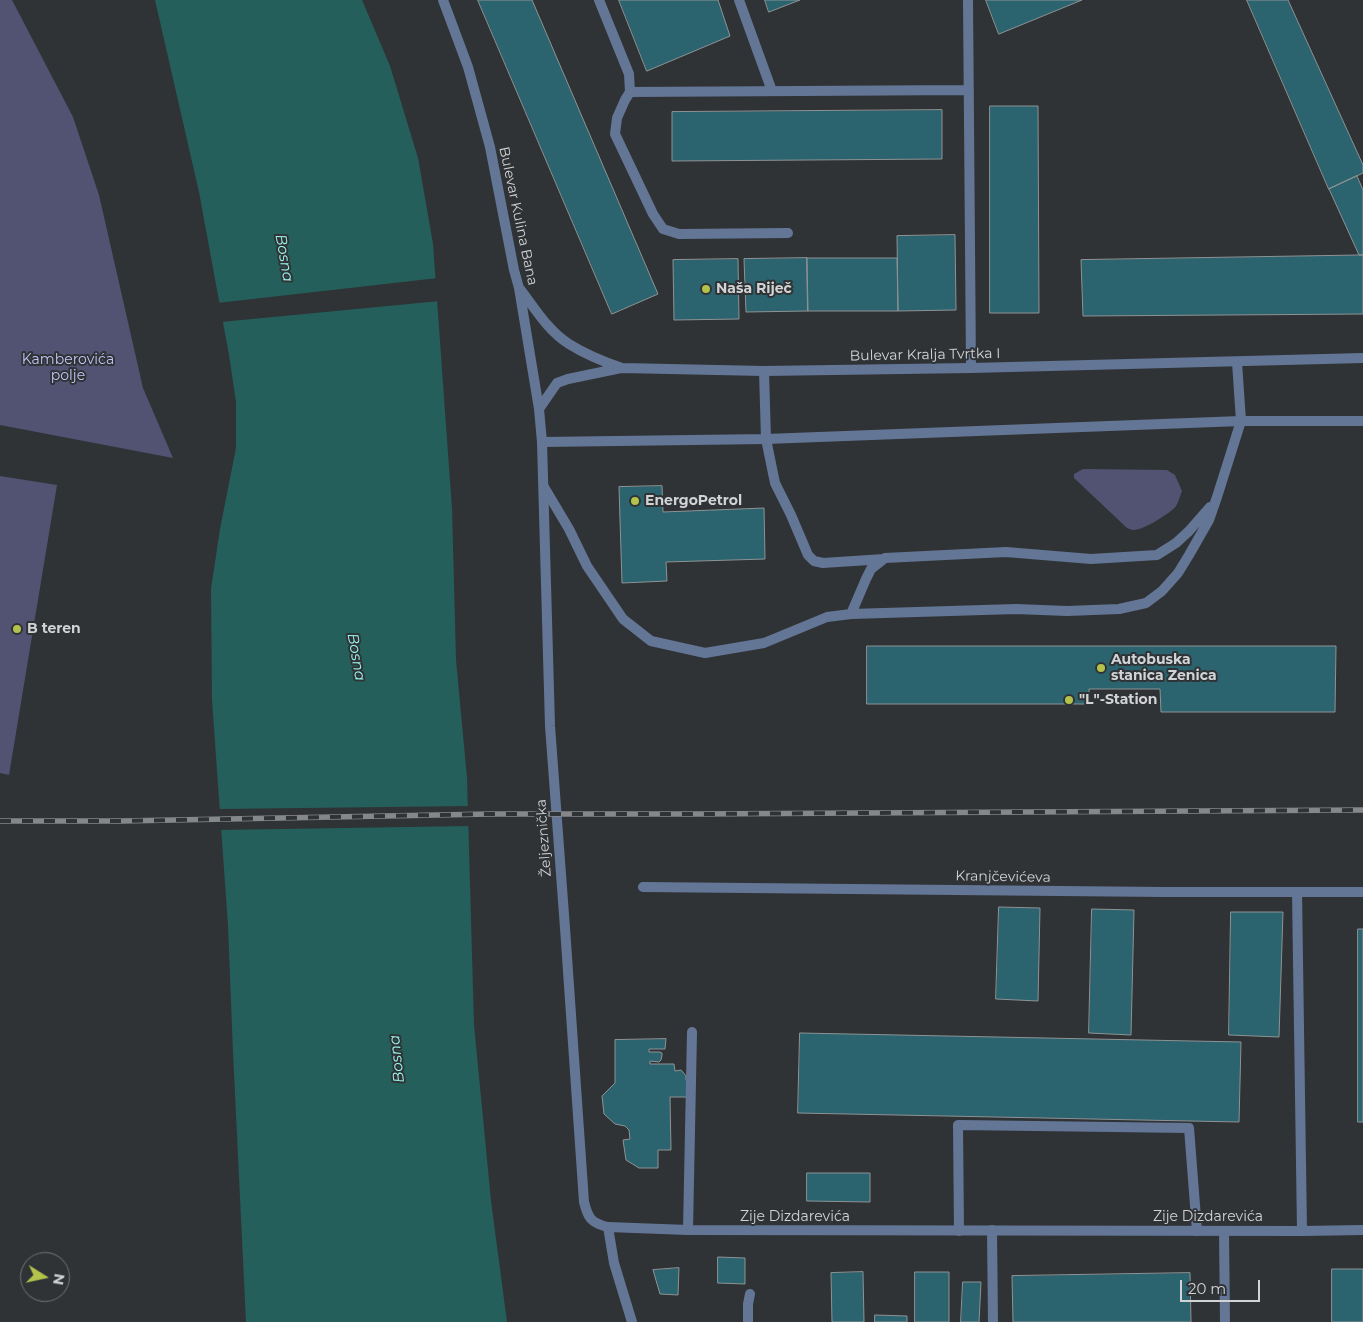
<!DOCTYPE html>
<html>
<head>
<meta charset="utf-8">
<style>
	body { margin:0 }
	#map { position:relative; width:1363px; height:1322px; overflow:hidden; background:#303336; font-family:Montserrat,sans-serif }
	canvas { display:block }
	.north { position:absolute; left:20px; top:1252px; width:50px; height:50px; box-sizing:border-box; background:#303336; border:1px solid #707376; border-radius:50%; rotate:100deg; font-size:14px; font-weight:700; line-height:20px; text-align:center; color:#d1d3d5 }
	.north::after { content:''; display:block; margin:auto; width:18px; height:22px; background:#b3c24b; clip-path:polygon(50% 0,100% 100%,50% 72%,0 100%) }
	.scale { position:absolute; left:1180px; top:1280px; width:80px; height:22px; box-sizing:border-box; border:2px solid #d1d3d5; border-top:0; padding-left:6px; font-size:15px; line-height:18px; white-space:nowrap; color:#d1d3d5; -webkit-text-stroke:4px #303336; paint-order:stroke }
</style>
</head>
<body>
<div id="map">
<canvas width="1363" height="1322"></canvas>
<div class="north">N</div>
<div class="scale">20 m</div>
</div>
<script>
const ctx = document.querySelector('canvas').getContext('2d');
ctx.lineJoin = 'round';
function fillPath(path, color) { ctx.fillStyle = color; ctx.fill(path, 'evenodd'); }
function trace(path, color, width, dash) { ctx.strokeStyle = color; ctx.lineWidth = width; ctx.lineCap = dash ? 'butt' : 'round'; ctx.setLineDash(dash || []); ctx.stroke(path); }
function label(font, color, halo, rows, align = 'center') {
  ctx.font = font + ' Montserrat,sans-serif'; ctx.lineWidth = 4; ctx.setLineDash([]); ctx.textBaseline = 'middle'; ctx.strokeStyle = halo; ctx.fillStyle = color; for (const [text, x, y, turn = 0] of rows) {
    ctx.save(); ctx.translate(x, y); ctx.rotate((+turn || 0) * Math.PI / 180); ctx.textAlign = isNaN(turn) ? turn : align; if (halo) ctx.strokeText(text, 0, 0); ctx.fillText(text, 0, 0); ctx.restore();
  }
}
fillPath(new Path2D(`
	M 0,0 L 12,0 L 73,117 L 99,195 L 143,388 L 173,458 L 0,425 Z
	M 1083,469 L 1167,470 L 1175,475 L 1182,491 C 1180,496 1179,501 1176,506 C 1171,513 1142,531 1133,530 C 1132,530 1127,528 1126,527 L 1074,478 L 1074,474 Z
	M 0,476 L 57,485 L 9,775 L 0,773 Z`), '#525272');
fillPath(new Path2D(`
	M 155,0 L 362,0 L 390,66 L 418,158 L 433,244 L 452,509 L 456,660 L 467,778 L 474,1025 L 491,1201 L 507,1322 L 246,1322 L 233,1052 L 228,925 L 212,700 L 211,589 L 220,529 L 236,448 L 236,402 L 229,355 L 199,192 Z`), '#255f5b');
fillPath(new Path2D(`
	M 438,278 L 440,301 L 221,322 L 217,303 Z
	M 471,806 L 471,826 L 219,830 L 218,809 Z`), '#303336');
const building = new Path2D(`
	M 478,0 L 532,0 L 658,294 L 612,314 Z
	M 619,0 L 718,0 L 730,36 L 647,71 Z
	M 765,0 L 800,0 L 769,12 Z
	M 986,0 L 1082,0 L 999,34 Z
	M 1247,0 L 1288,0 L 1363,165 L 1363,173 L 1329,189 Z
	M 990,106 L 1038,106 L 1039,313 L 990,313 Z
	M 942,110 L 942,159 L 672,161 L 672,112 Z
	M 1357,176 L 1363,190 L 1363,255 L 1359,255 L 1329,189 Z
	M 955,235 L 956,310 L 898,311 L 897,236 Z
	M 1359,255 L 1363,255 L 1363,314 L 1083,316 L 1081,260 Z
	M 807,258 L 808,311 L 746,312 L 744,259 Z
	M 807,258 L 897,258 L 898,311 L 808,311 Z
	M 738,259 L 739,319 L 674,320 L 673,260 Z
	M 662,486 L 663,512 L 764,508 L 765,559 L 666,562 L 667,581 L 622,583 L 619,487 Z
	M 867,646 L 1336,646 L 1335,712 L 1161,712 L 1160,689 L 1089,689 L 1089,704 L 867,704 Z
	M 999,907 L 1040,908 L 1038,1001 L 996,999 Z
	M 1092,909 L 1134,910 L 1131,1035 L 1089,1033 Z
	M 1231,912 L 1283,912 L 1279,1037 L 1229,1035 Z
	M 1358,929 L 1363,929 L 1363,1122 L 1358,1122 Z
	M 800,1033 L 1241,1042 L 1239,1122 L 798,1113 Z
	M 666,1039 L 665,1049 L 649,1049 L 649,1052 L 660,1052 L 662,1053 L 662,1055 L 661,1060 L 659,1062 L 650,1061 L 650,1064 L 674,1064 L 675,1071 L 681,1070 L 686,1076 L 686,1080 L 689,1080 L 688,1097 L 670,1097 L 671,1150 L 658,1150 L 658,1168 L 639,1168 L 626,1160 L 623,1140 L 630,1139 L 629,1130 L 625,1126 L 615,1124 L 604,1114 L 602,1096 L 615,1083 L 615,1040 Z
	M 807,1173 L 870,1173 L 870,1202 L 807,1201 Z
	M 718,1257 L 745,1258 L 745,1284 L 718,1283 Z
	M 679,1268 L 678,1295 L 660,1294 L 653,1270 Z
	M 1332,1269 L 1363,1269 L 1363,1322 L 1332,1322 Z
	M 863,1272 L 864,1322 L 832,1322 L 831,1273 Z
	M 915,1272 L 949,1272 L 949,1322 L 915,1322 Z
	M 1190,1273 L 1191,1322 L 1013,1322 L 1012,1276 Z
	M 963,1282 L 981,1282 L 979,1322 L 961,1322 Z
	M 875,1315 L 907,1316 L 907,1322 L 875,1322 Z`);
fillPath(building, '#2b636e');
trace(building, '#8e9395', 1);
trace(new Path2D(`
	M 599,0 L 629,74 L 630,92 L 625,100 L 617,118 L 615,134 L 653,214 L 663,229 L 679,234 L 788,233
	M 739,0 L 772,91
	M 968,0 L 971,368
	M 630,92 L 969,90
	M 764,371 L 766,439 L 775,483 L 791,515 L 808,555 L 814,561 L 823,563 L 884,559
	M 544,487 L 569,529 L 587,566 L 623,619 L 651,641 L 705,653 L 764,643 L 827,617 L 851,614 L 1016,609 L 1067,611 L 1119,609 L 1146,603 L 1162,591 L 1178,573 L 1189,555 L 1209,520 L 1217,497 L 1241,421 L 1237,362
	M 851,614 L 866,579 L 871,569 L 885,558 L 1006,552 L 1091,559 L 1157,555 L 1176,543 L 1189,531 L 1210,507
	M 1297,892 L 1302,1231
	M 608,1227 L 614,1263 L 632,1322
	M 688,1230 L 692,1032
	M 992,1230 L 993,1322
	M 959,1231 L 958,1125 L 1189,1128 L 1197,1231
	M 1224,1231 L 1225,1322
	M 748,1322 L 748,1304 L 750,1294`), '#647696', 10);
trace(new Path2D(`
	M 542,442 L 550,726 L 565,928 L 584,1202 C 588,1218 591,1223 608,1227 L 688,1230 L 1302,1231 L 1363,1230
	M 643,887 L 1164,892 L 1363,892`), '#647696', 10);
trace(new Path2D(`
	M 443,0 L 468,67 L 490,147 L 514,270 L 519,288 L 539,409 L 542,442 L 766,439 L 1241,421 L 1363,421
	M 520,289 C 534,307 548,331 569,344 C 585,354 604,362 622,368 L 764,371 L 971,368 L 1363,358
	M 539,409 L 557,383 L 568,379 L 621,368`), '#647696', 10);
const rail = new Path2D(`
	M 0,821 L 122,821 L 490,814 L 696,814 L 1363,810`);
trace(rail, '#85878a', 5.5);
trace(rail, '#303336', 4, [11]);
for (const [x, y, r, color] of [
	[706,289,5,"#b3c24b"],
	[635,501,5,"#b3c24b"],
	[17,629,5,"#b3c24b"],
	[1101,668,5,"#b3c24b"],
	[1069,700,5,"#b3c24b"]
]) { const dot = new Path2D(); dot.arc(x, y, r, 0, 2 * Math.PI); ctx.fillStyle = color; ctx.fill(dot); trace(dot, '#303336', 2); }
label('14px', '#d1d3d5', '#303336', [
	["Bulevar Kulina Bana",518,216,78],
	["Bulevar Kralja Tvrtka I",925,355,-1],
	["Željeznička",544,838,-94],
	["Kranjčevićeva",1003,877,1],
	["Zije Dizdarevića",795,1217],
	["Zije Dizdarevića",1208,1217]
]);
label('bold 14px', '#d1d3d5', '#303336', [
	["Naša Riječ",716,289],
	["EnergoPetrol",645,501],
	["B teren",27,629],
	["Autobuska",1111,660],
	["stanica Zenica",1111,676],
	["\"L\"-Station",1079,700]
], 'left');
label('14px', '#c5c4f8', '#303336', [
	["Kamberovića",68,360],
	["polje",68,376]
]);
label('italic 15px', '#9af9f0', '#303336', [
	["Bosna",284,258,80],
	["Bosna",356,657,80],
	["Bosna",397,1059,-96]
]);
</script>
</body>
</html>
